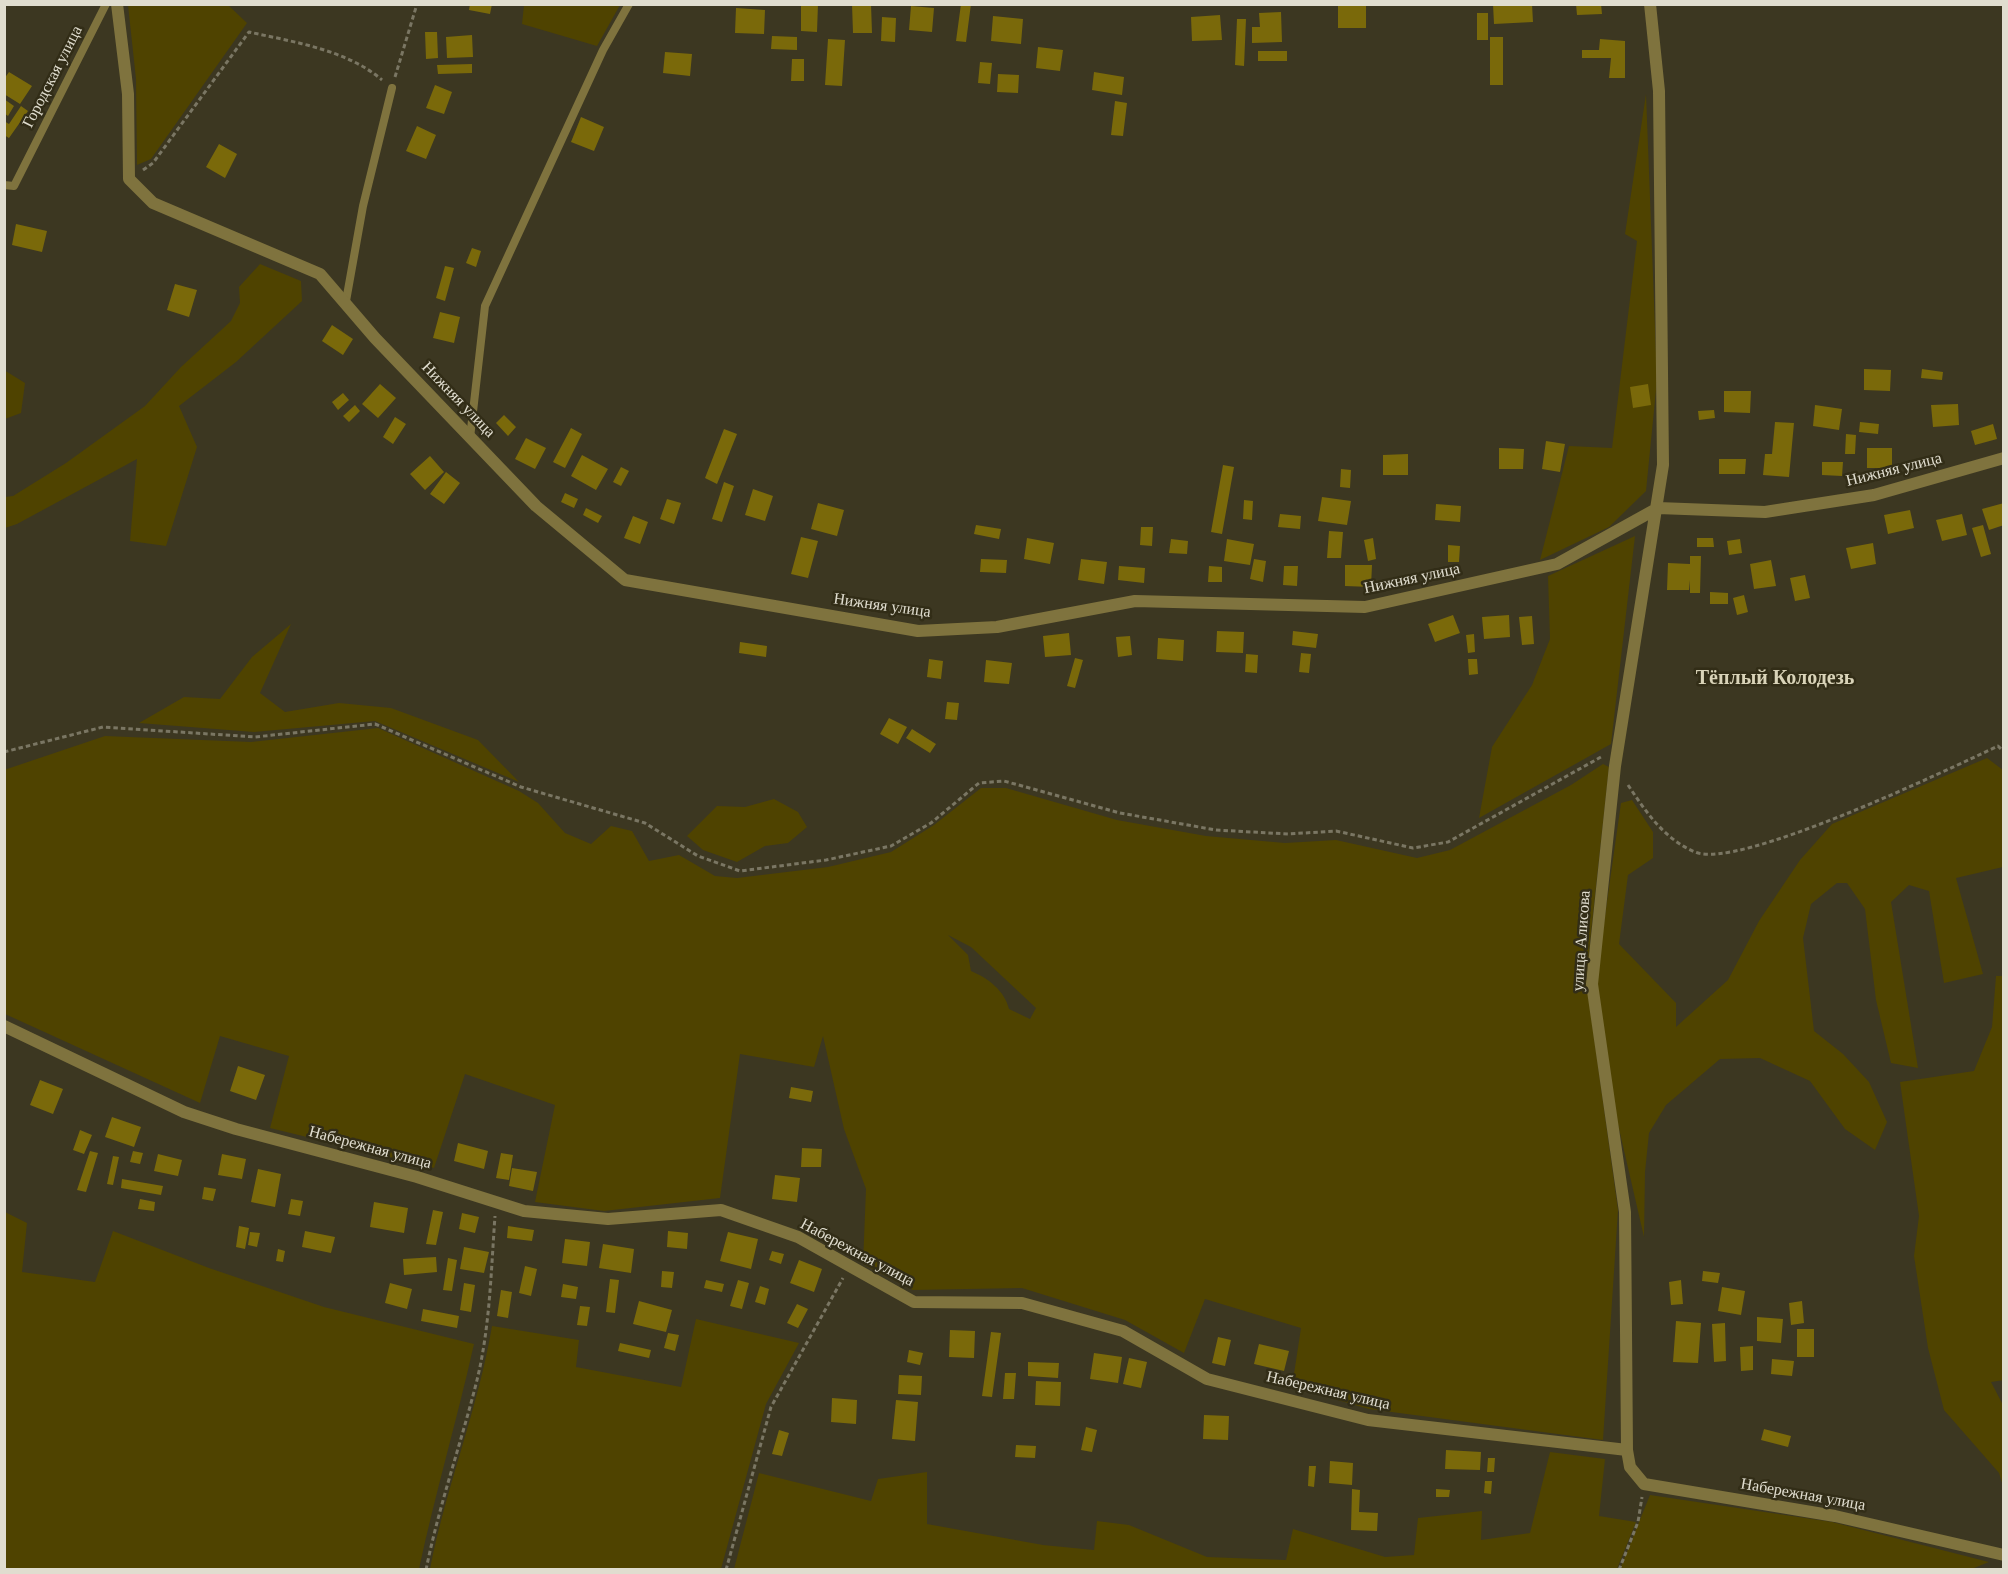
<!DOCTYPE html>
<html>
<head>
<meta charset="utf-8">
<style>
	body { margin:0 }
	#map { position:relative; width:2008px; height:1574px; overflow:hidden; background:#3c3721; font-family:Georgia,serif }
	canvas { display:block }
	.frame { position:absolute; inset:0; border:6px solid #e0ddcf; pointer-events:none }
</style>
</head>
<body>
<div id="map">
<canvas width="2008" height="1574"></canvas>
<div class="frame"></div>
</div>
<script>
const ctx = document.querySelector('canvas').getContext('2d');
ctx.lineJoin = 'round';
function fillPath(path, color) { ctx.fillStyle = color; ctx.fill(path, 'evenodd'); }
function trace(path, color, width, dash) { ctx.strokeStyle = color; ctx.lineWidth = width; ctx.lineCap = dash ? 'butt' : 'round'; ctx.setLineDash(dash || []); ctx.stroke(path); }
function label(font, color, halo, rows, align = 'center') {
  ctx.font = font + ' Georgia,serif'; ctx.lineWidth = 5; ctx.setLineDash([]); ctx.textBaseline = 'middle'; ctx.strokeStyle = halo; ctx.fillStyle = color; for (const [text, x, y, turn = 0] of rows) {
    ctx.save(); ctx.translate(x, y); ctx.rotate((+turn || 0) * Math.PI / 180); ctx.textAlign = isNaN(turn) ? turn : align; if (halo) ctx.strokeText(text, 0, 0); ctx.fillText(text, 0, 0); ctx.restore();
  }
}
fillPath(new Path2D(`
	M 128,5 L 228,5 L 247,23 L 151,159 L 137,165 L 136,79 Z
	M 524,5 L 524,4 L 620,5 L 597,46 L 522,24 Z
	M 1646,94 L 1657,380 L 1646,491 L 1609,527 L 1540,560 L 1569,446 L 1612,448 L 1637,241 L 1625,234 Z
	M 260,264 L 301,281 L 302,301 L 236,362 L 179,406 L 197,447 L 166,546 L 130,541 L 137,459 L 17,524 L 5,528 L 5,497 L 13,496 L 66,463 L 145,406 L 181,367 L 231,321 L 240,303 L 239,287 Z
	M 4,370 L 25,383 L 21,413 L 5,419 Z
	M 1635,536 L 1611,744 L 1479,818 L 1492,747 L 1532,685 L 1550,639 L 1548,576 Z
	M 291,624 L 260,693 L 285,712 L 339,703 L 391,708 L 478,740 L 519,782 L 375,721 L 254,732 L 139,723 L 184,697 L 220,699 L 252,657 Z
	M 378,728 L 519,791 L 538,803 L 565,833 L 591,844 L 611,826 L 632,831 L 649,861 L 679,855 L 715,876 L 737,878 L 828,867 L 891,852 L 934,825 L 981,788 L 1006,788 L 1117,820 L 1206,836 L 1285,843 L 1336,840 L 1417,858 L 1450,850 L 1571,785 L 1603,764 L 1609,767 L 1586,979 L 1618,1210 L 1603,1440 L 1369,1409 L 1292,1387 L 1301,1328 L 1205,1299 L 1184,1353 L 1125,1320 L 1022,1288 L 913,1290 L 863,1264 L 866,1189 L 844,1129 L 823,1036 L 814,1067 L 740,1054 L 720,1198 L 604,1211 L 535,1202 L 555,1105 L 465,1074 L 434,1168 L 270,1128 L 289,1056 L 220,1036 L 200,1103 L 5,1014 L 4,770 L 105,736 L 251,742 ZM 948,935 L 971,947 L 1036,1008 L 1030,1019 L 1009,1009 C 1005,991 988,978 971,971 L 968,955 Z
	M 1987,758 L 2003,770 L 2003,867 L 1956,878 L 1983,974 L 1944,983 L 1929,891 L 1909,885 L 1891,902 L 1918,1068 L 1891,1063 L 1876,1000 L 1865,909 L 1847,883 L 1837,883 L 1811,904 L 1803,938 L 1814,1031 L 1843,1054 L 1869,1082 L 1887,1122 L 1875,1150 L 1845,1129 L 1810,1081 L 1760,1058 L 1720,1059 L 1666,1105 L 1649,1133 L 1645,1172 L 1644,1237 L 1617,1120 L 1596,979 L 1621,803 L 1632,800 L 1653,832 L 1653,858 L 1628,875 L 1619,944 L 1676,1003 L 1676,1027 L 1728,980 L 1759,921 L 1800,860 L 1832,824 Z
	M 774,799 L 798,812 L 807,827 L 788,843 L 765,846 L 737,862 L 703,850 L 687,836 L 717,806 L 745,807 Z
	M 1996,976 L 2004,976 L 2004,1380 L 1991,1382 L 2003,1405 L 2003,1486 L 1999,1473 L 1944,1410 L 1928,1348 L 1914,1256 L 1919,1216 L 1900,1082 L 1974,1071 L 1992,1027 Z
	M 5,1212 L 27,1223 L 22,1272 L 95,1282 L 113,1231 L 209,1268 L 324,1307 L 474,1344 C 457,1420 435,1494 419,1569 L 5,1569 Z
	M 696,1319 L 799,1343 L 766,1404 L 721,1569 L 430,1569 C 446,1487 478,1409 492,1326 L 579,1340 L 576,1367 L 681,1387 Z
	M 1550,1452 L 1605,1459 L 1599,1516 L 1636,1522 L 1617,1569 L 734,1569 L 759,1473 L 871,1501 L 878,1479 L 927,1472 L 927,1524 L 1043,1545 L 1094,1550 L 1097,1521 L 1129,1525 L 1207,1557 L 1286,1560 L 1293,1529 L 1385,1557 L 1414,1555 L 1418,1518 L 1482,1511 L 1481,1540 L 1530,1533 Z
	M 1650,1495 L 1832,1522 L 1989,1562 L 1969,1570 L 1620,1569 Z`), '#4f4300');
fillPath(new Path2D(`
	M 470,4 L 492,4 L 490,14 L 469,10 Z
	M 801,4 L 818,4 L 817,32 L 801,31 Z
	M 852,4 L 871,4 L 872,33 L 853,33 Z
	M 961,4 L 971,4 L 966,42 L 956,41 Z
	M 1338,4 L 1366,4 L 1366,28 L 1338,28 Z
	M 1493,4 L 1532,4 L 1533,22 L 1494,24 Z
	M 1576,4 L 1601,4 L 1602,14 L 1577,15 Z
	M 911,6 L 934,8 L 932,32 L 909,30 Z
	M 736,8 L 765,10 L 764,34 L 735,33 Z
	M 1281,12 L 1282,42 L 1252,43 L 1252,27 L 1260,27 L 1259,13 Z
	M 1477,13 L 1488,13 L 1488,40 L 1477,40 Z
	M 1220,15 L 1222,40 L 1192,41 L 1191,17 Z
	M 993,16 L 1023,19 L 1021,44 L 991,41 Z
	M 882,17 L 896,18 L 895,42 L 881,41 Z
	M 1237,19 L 1246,19 L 1244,66 L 1235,65 Z
	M 425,32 L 437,32 L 438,58 L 426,59 Z
	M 472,35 L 473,57 L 447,58 L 446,37 Z
	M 772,36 L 797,37 L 797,50 L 771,49 Z
	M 1490,37 L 1503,37 L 1503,85 L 1490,85 Z
	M 828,39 L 845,40 L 842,86 L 825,85 Z
	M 1600,39 L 1625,41 L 1625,78 L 1609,78 L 1611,58 L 1582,58 L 1582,50 L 1599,50 Z
	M 1038,47 L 1063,50 L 1060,71 L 1036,68 Z
	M 1258,51 L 1287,51 L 1287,61 L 1258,61 Z
	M 665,52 L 692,54 L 690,76 L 663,73 Z
	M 792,59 L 804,59 L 804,81 L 791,81 Z
	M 980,62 L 992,63 L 990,84 L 978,83 Z
	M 472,64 L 472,73 L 438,74 L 437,65 Z
	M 9,72 L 32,86 L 20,104 L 4,94 L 4,79 Z
	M 1094,72 L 1124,77 L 1122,95 L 1092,90 Z
	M 998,74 L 1019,75 L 1018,93 L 997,92 Z
	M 435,85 L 452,92 L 444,114 L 426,108 Z
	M 4,99 L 14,106 L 8,116 L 4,113 Z
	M 1115,101 L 1127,103 L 1123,136 L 1111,135 Z
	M 21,106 L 28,111 L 9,138 L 4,135 L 4,121 L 9,124 Z
	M 581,117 L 604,127 L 594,151 L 571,142 Z
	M 417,126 L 436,135 L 426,159 L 406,151 Z
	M 219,144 L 237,154 L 225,178 L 206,167 Z
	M 16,224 L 47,231 L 42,252 L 12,245 Z
	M 472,248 L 481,251 L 476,267 L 466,263 Z
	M 445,266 L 454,268 L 445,301 L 436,298 Z
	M 175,284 L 197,290 L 189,317 L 167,310 Z
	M 440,312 L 460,317 L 454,343 L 433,338 Z
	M 332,325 L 353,339 L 343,355 L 322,341 Z
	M 1864,369 L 1891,370 L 1890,391 L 1864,390 Z
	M 1922,369 L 1943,372 L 1942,380 L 1921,378 Z
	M 380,384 L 396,398 L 378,418 L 362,404 Z
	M 1648,384 L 1651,405 L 1633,408 L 1630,387 Z
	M 1724,391 L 1751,391 L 1750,413 L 1724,412 Z
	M 343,393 L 349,400 L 338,410 L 332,402 Z
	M 1958,404 L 1959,425 L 1933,427 L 1931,405 Z
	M 355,405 L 360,411 L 349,422 L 343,416 Z
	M 1815,405 L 1842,409 L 1839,430 L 1813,426 Z
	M 1714,410 L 1715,418 L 1699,420 L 1698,411 Z
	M 504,415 L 516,427 L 508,436 L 496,423 Z
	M 395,417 L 406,424 L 393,444 L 383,437 Z
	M 1775,422 L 1794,423 L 1789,477 L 1763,475 L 1765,454 L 1772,454 Z
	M 1860,422 L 1879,424 L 1878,434 L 1859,432 Z
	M 1993,424 L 1997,439 L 1975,445 L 1971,431 Z
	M 571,428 L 582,434 L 565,468 L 553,462 Z
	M 724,429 L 737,434 L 717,484 L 705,478 Z
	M 1846,434 L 1856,435 L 1855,454 L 1845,454 Z
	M 526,438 L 546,448 L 535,469 L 515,459 Z
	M 1546,441 L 1565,444 L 1560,472 L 1542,469 Z
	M 1499,448 L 1524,449 L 1523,469 L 1499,469 Z
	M 1867,448 L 1892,448 L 1892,468 L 1867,468 Z
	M 1408,454 L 1408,475 L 1383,475 L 1383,455 Z
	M 582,455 L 608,469 L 596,490 L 571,476 Z
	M 430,456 L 444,472 L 425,490 L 410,474 Z
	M 1719,459 L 1746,459 L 1745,474 L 1719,474 Z
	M 1822,462 L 1843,462 L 1842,476 L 1822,475 Z
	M 1223,465 L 1234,467 L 1222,534 L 1211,532 Z
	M 621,467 L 629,471 L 621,486 L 613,482 Z
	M 1341,469 L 1351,470 L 1350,488 L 1340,487 Z
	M 446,472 L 460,483 L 444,504 L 430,494 Z
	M 724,482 L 734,486 L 722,522 L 712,519 Z
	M 753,489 L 773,496 L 765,521 L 745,515 Z
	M 565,493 L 578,499 L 574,508 L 561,502 Z
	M 1322,497 L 1351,501 L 1347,525 L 1318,521 Z
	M 667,499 L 681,503 L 674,524 L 660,519 Z
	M 1244,500 L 1253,501 L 1252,520 L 1243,519 Z
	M 818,503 L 844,510 L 837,536 L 811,529 Z
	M 2004,503 L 2004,525 L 1989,530 L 1982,509 Z
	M 1436,504 L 1461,506 L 1460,522 L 1435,520 Z
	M 586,508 L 602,516 L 598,523 L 583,515 Z
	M 1910,510 L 1914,528 L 1888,534 L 1884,515 Z
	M 1280,514 L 1301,516 L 1300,529 L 1278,527 Z
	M 1962,514 L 1967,535 L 1942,541 L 1936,520 Z
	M 633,516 L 648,522 L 640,544 L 624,538 Z
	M 976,525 L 1001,529 L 999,539 L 974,534 Z
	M 1983,525 L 1991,554 L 1981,557 L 1972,528 Z
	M 1141,527 L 1153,527 L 1152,546 L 1140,545 Z
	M 1329,531 L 1343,532 L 1341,558 L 1327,558 Z
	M 801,537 L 818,541 L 808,578 L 791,574 Z
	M 1027,538 L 1054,543 L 1050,564 L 1024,559 Z
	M 1373,538 L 1376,559 L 1368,561 L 1364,540 Z
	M 1697,538 L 1713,538 L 1714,547 L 1697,547 Z
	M 1171,539 L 1188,541 L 1187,554 L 1169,553 Z
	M 1227,539 L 1254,544 L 1250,565 L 1224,561 Z
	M 1740,539 L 1742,553 L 1729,555 L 1727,541 Z
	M 1873,543 L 1876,564 L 1851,569 L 1846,548 Z
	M 1448,545 L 1460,546 L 1459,562 L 1448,562 Z
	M 1690,556 L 1701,556 L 1700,593 L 1690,593 L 1690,580 L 1689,590 L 1667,590 L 1668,563 L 1690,564 Z
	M 981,559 L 1007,560 L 1006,573 L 980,572 Z
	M 1081,559 L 1107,562 L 1104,584 L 1078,580 Z
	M 1254,559 L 1266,561 L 1263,582 L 1250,579 Z
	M 1771,560 L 1776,586 L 1754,589 L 1750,564 Z
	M 1345,565 L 1372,565 L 1371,587 L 1345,586 Z
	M 1119,566 L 1145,568 L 1144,583 L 1118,580 Z
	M 1209,566 L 1222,567 L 1222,582 L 1208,582 Z
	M 1284,566 L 1298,566 L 1297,586 L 1283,585 Z
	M 1805,575 L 1810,598 L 1795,601 L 1790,578 Z
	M 1710,592 L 1728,593 L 1728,604 L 1710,604 Z
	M 1744,595 L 1748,612 L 1737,615 L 1733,598 Z
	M 1453,615 L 1460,633 L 1435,642 L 1428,624 Z
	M 1509,615 L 1510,637 L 1484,639 L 1482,617 Z
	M 1532,616 L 1534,644 L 1522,645 L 1519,617 Z
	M 1217,631 L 1244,632 L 1243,653 L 1216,652 Z
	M 1293,631 L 1318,634 L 1316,648 L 1292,645 Z
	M 1069,633 L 1071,655 L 1045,657 L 1043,636 Z
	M 1474,634 L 1475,652 L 1468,653 L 1466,635 Z
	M 1130,636 L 1132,655 L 1118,657 L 1116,637 Z
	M 1158,638 L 1184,640 L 1183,661 L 1157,659 Z
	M 740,642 L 767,646 L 766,657 L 739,653 Z
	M 1301,653 L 1311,654 L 1309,673 L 1299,672 Z
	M 1246,654 L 1258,655 L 1257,673 L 1245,672 Z
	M 1075,658 L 1083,660 L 1075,688 L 1067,686 Z
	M 929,659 L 943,661 L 941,679 L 927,677 Z
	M 1468,659 L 1477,659 L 1478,674 L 1469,675 Z
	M 986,660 L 1012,663 L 1009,684 L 984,682 Z
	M 947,702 L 959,703 L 957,720 L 945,719 Z
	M 889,718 L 907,727 L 898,744 L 880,734 Z
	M 912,729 L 936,744 L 930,753 L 906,738 Z
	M 238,1066 L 265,1075 L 256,1100 L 230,1091 Z
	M 40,1080 L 63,1089 L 53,1114 L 30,1105 Z
	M 791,1087 L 813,1091 L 811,1102 L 789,1098 Z
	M 112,1117 L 141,1127 L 134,1147 L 105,1137 Z
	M 80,1130 L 92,1135 L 84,1154 L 73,1150 Z
	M 458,1143 L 488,1151 L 484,1169 L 454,1161 Z
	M 802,1148 L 822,1149 L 821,1167 L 801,1167 Z
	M 90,1151 L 98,1153 L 86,1192 L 77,1190 Z
	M 133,1151 L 143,1153 L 140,1164 L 130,1162 Z
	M 501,1153 L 513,1155 L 509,1180 L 496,1178 Z
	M 158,1154 L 182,1160 L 178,1176 L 154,1171 Z
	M 222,1154 L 246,1159 L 242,1179 L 218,1175 Z
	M 113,1156 L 119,1157 L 113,1185 L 107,1184 Z
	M 512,1168 L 537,1172 L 533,1191 L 509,1186 Z
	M 258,1169 L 281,1174 L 275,1207 L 251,1202 Z
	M 775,1175 L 800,1178 L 797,1202 L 772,1199 Z
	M 122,1179 L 163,1186 L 161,1195 L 121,1188 Z
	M 204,1187 L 216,1189 L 213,1201 L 202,1199 Z
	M 140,1199 L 155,1202 L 154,1211 L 138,1209 Z
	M 291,1199 L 303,1201 L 300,1216 L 288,1214 Z
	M 374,1202 L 408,1208 L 404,1233 L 370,1227 Z
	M 433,1210 L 443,1212 L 436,1245 L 426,1244 Z
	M 462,1213 L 479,1217 L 475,1233 L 459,1229 Z
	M 239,1226 L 249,1228 L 245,1249 L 236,1247 Z
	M 508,1226 L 534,1230 L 532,1241 L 507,1238 Z
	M 305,1231 L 335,1237 L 331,1253 L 302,1247 Z
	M 668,1231 L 688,1233 L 687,1249 L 667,1247 Z
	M 250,1232 L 260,1233 L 257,1247 L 248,1245 Z
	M 728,1232 L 758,1239 L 751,1269 L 720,1261 Z
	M 565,1239 L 590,1242 L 587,1266 L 562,1263 Z
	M 603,1244 L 634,1249 L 631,1273 L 599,1268 Z
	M 464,1247 L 489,1252 L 484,1273 L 460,1269 Z
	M 278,1249 L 285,1251 L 283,1262 L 276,1261 Z
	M 772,1251 L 784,1254 L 781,1264 L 769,1260 Z
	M 436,1257 L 437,1272 L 404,1275 L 403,1259 Z
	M 448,1258 L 457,1260 L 452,1291 L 443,1290 Z
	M 799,1260 L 822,1269 L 814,1292 L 790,1283 Z
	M 525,1266 L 537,1269 L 531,1296 L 519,1293 Z
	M 662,1271 L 674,1272 L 672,1288 L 661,1287 Z
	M 1703,1271 L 1720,1273 L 1718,1283 L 1702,1281 Z
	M 610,1279 L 619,1280 L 615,1313 L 606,1312 Z
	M 706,1280 L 724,1284 L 722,1292 L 704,1288 Z
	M 738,1280 L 749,1283 L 742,1309 L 730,1306 Z
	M 1681,1280 L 1683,1304 L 1671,1305 L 1669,1282 Z
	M 390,1283 L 412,1289 L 407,1309 L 385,1303 Z
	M 464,1283 L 475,1285 L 471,1312 L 460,1310 Z
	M 563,1284 L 578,1287 L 576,1299 L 561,1297 Z
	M 760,1286 L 769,1289 L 765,1305 L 755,1302 Z
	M 1722,1287 L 1745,1291 L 1741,1315 L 1718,1311 Z
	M 501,1290 L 512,1292 L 508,1318 L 497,1316 Z
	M 639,1301 L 672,1310 L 666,1332 L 633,1324 Z
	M 1802,1301 L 1804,1323 L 1791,1325 L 1789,1303 Z
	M 797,1304 L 808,1309 L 798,1328 L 787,1323 Z
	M 580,1306 L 590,1307 L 587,1326 L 577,1325 Z
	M 423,1309 L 459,1316 L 457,1328 L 421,1321 Z
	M 1757,1317 L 1783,1319 L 1781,1343 L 1757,1341 Z
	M 1676,1321 L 1701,1323 L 1698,1363 L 1673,1362 Z
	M 1725,1323 L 1726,1361 L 1714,1362 L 1712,1324 Z
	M 1797,1329 L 1814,1329 L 1814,1357 L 1797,1357 Z
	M 950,1330 L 975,1331 L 974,1358 L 949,1357 Z
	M 991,1332 L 1001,1333 L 992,1397 L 982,1396 Z
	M 668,1333 L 679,1335 L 675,1351 L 664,1348 Z
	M 1218,1337 L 1231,1340 L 1225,1366 L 1212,1363 Z
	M 620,1343 L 651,1350 L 649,1358 L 618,1351 Z
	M 1259,1344 L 1289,1351 L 1284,1371 L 1254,1364 Z
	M 1753,1346 L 1753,1370 L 1741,1371 L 1740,1347 Z
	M 909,1350 L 923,1353 L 920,1365 L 907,1362 Z
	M 1094,1353 L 1122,1357 L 1118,1383 L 1090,1379 Z
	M 1129,1358 L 1147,1362 L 1141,1388 L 1123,1384 Z
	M 1772,1359 L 1794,1361 L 1792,1376 L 1771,1374 Z
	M 1028,1362 L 1059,1363 L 1058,1378 L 1028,1376 Z
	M 1005,1373 L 1016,1373 L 1014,1399 L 1003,1399 Z
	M 899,1375 L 922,1376 L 921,1395 L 898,1394 Z
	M 1036,1381 L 1061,1382 L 1060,1406 L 1035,1405 Z
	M 832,1398 L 857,1400 L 856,1424 L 831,1422 Z
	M 896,1400 L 918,1402 L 915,1441 L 892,1439 Z
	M 1204,1415 L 1229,1416 L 1228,1440 L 1203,1439 Z
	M 1086,1427 L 1097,1430 L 1092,1452 L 1081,1450 Z
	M 1764,1429 L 1791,1436 L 1788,1447 L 1761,1440 Z
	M 779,1430 L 789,1433 L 782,1456 L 772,1454 Z
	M 1016,1445 L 1036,1446 L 1035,1458 L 1015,1457 Z
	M 1446,1450 L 1481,1452 L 1480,1470 L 1445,1469 Z
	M 1488,1458 L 1495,1458 L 1494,1472 L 1487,1472 Z
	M 1330,1461 L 1353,1463 L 1352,1485 L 1329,1483 Z
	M 1309,1466 L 1316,1466 L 1314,1487 L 1308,1486 Z
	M 1485,1481 L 1492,1481 L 1491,1494 L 1484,1493 Z
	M 1352,1489 L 1360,1490 L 1359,1512 L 1378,1513 L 1377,1531 L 1351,1530 Z
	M 1436,1489 L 1450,1490 L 1449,1497 L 1436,1497 Z`), '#7a690a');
trace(new Path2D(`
	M 395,77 L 417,4
	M 143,170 L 153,163 L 249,32 C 294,42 347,50 382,80
	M 4,752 L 103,727 L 255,737 L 375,724 L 521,787 L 645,823 L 698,856 L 740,871 L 826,860 L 891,846 L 931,823 L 979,783 L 1004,781 L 1120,813 L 1216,830 L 1288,834 L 1336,831 L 1413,848 L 1448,842 L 1601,757
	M 1628,785 C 1646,812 1664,839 1695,852 C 1737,871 1949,769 1998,746 L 2004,752
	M 426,1570 C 439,1505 461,1444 477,1380 C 490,1327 491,1271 495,1216
	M 726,1570 L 771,1407 L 843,1278
	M 1619,1570 L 1638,1522 L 1642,1497`), '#7a7663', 3, [4.5, 3]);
trace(new Path2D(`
	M 4,185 L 14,186 L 106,4
	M 346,301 L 363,206 L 392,88
	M 470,438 L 485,306 L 603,50 L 629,4`), '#7f733e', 8);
trace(new Path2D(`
	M 117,4 L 128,94 L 129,179 L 153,203 L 320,274 L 375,338 L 536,506 L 625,580 L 918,631 L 997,627 L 1135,601 L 1365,607 L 1557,564 L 1658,508 L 1765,512 L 1874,495 L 2004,458
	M 4,1026 L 184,1112 L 236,1129 L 417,1177 L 524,1211 L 608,1219 L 721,1210 L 798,1237 L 914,1302 L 1022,1303 L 1123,1331 L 1207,1379 L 1368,1420 L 1627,1450 L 1630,1467 L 1644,1484 L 1835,1516 L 2004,1555
	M 1627,1450 L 1625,1212 L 1592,984 L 1615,766 L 1663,465 L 1659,91 L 1650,4`), '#7f733e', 12);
label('16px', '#e0ddcf', '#322d17', [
	["Городская улица",53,77,-63],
	["Нижняя улица",458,400,46],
	["Нижняя улица",1894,470,-14],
	["Нижняя улица",1412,579,-12],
	["Нижняя улица",882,606,8],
	["улица Алисова",1582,941,-86],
	["Набережная улица",370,1148,15],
	["Набережная улица",857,1253,28],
	["Набережная улица",1328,1391,13],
	["Набережная улица",1803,1495,10]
]);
label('bold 20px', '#d9d3b8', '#322d17', [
	["Тёплый Колодезь",1775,679]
]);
</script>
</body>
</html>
